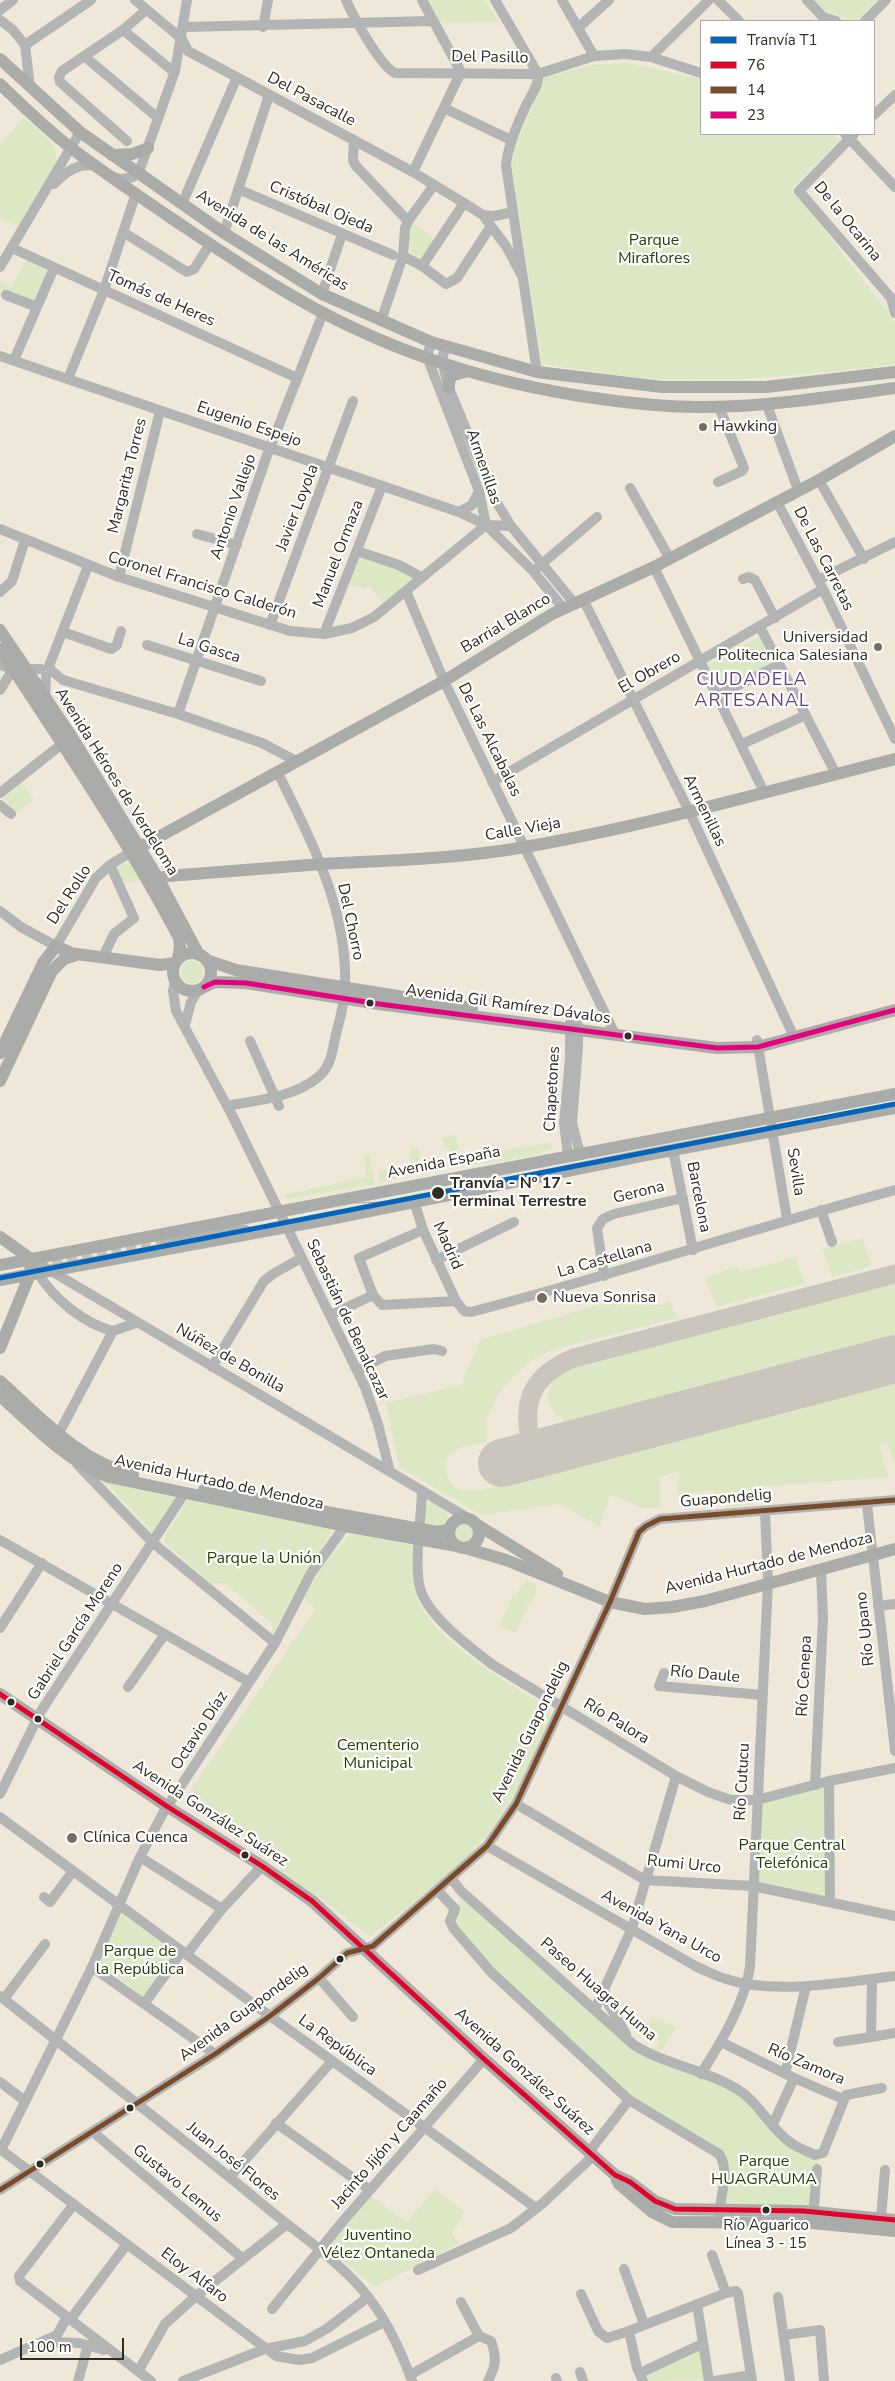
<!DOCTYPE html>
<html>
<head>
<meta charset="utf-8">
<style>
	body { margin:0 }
	#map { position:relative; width:895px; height:2381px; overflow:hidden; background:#efe7d8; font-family:"Nunito Sans",sans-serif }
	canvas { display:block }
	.legend { position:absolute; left:700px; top:20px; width:175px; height:115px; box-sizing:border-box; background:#fff; border:1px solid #adaba7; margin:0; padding:6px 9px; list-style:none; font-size:15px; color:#312c22 }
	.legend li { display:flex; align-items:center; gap:10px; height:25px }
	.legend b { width:25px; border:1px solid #adaba7 }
	.scale { position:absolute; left:20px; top:2338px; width:104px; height:22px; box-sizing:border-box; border:2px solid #312c22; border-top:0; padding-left:6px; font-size:15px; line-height:18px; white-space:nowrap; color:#312c22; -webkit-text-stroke:4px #fff; paint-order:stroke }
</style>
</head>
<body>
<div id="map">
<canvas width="895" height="2381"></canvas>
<ul class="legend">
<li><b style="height:6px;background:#0065bd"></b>Tranvía T1</li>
<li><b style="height:6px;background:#e4002b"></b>76</li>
<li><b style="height:6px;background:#7a4b2a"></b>14</li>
<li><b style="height:6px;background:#e5007d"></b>23</li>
</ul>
<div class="scale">100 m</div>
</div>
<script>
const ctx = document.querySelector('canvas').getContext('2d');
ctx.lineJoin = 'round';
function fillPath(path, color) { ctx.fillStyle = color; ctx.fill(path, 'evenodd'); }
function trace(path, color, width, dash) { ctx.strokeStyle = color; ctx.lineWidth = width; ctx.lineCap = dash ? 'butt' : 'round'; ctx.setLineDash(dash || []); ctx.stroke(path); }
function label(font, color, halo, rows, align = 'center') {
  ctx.font = font + ' "Nunito Sans",sans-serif'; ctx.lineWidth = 4.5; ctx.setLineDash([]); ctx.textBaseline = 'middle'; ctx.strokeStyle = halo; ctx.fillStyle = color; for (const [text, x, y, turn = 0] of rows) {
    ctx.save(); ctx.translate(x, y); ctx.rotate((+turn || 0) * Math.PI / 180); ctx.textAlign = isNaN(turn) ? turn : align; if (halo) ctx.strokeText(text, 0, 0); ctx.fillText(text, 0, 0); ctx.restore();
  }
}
fillPath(new Path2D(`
	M 427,0 L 485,0 L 499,22 L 440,23 Z
	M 813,0 L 878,0 L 861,17 L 851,20 L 824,11 Z
	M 627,63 L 701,79 L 701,134 L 834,134 L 840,140 L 792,188 L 895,322 L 895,364 C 816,374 739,382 659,379 C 620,377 581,369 542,364 L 512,166 L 515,147 L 545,77 L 591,65 Z
	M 23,118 C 39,129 56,142 57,162 L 19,226 L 0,218 L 0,146 Z
	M 412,222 L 435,240 L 421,260 C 405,251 407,238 412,222 Z
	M 26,260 L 46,269 L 47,273 L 34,309 L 0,294 L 0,280 L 11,287 Z
	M 359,556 L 399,568 L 414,579 L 383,603 L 369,585 L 366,588 L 349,584 Z
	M 759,637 L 773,664 L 719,689 L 707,665 Z
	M 22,783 L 34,799 L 15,814 L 4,798 Z
	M 131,861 L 141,880 L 123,883 L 115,869 Z
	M181 972a11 11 0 1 1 22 0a11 11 0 1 1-22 0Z
	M 456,1135 L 460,1157 L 551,1143 L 553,1148 C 521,1161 488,1163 454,1166 C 451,1159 451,1153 449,1147 L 443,1145 L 442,1138 Z
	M 419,1148 L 421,1172 L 380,1183 L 379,1171 L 412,1163 L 410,1150 Z
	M 369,1154 L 375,1184 L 287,1199 L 283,1195 L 366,1177 L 364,1156 Z
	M 863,1238 L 871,1266 L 832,1277 L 822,1249 Z
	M 795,1257 L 805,1283 L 717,1307 L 705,1278 L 736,1266 L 742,1272 Z
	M 895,1283 L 895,1334 L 574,1420 L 566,1422 C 539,1405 545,1381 571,1368 Z
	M 670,1301 L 677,1318 L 552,1350 L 536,1357 L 514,1375 L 496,1398 L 487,1418 L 487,1442 L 459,1448 L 448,1456 C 445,1464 445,1472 449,1480 C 460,1499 484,1489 501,1485 L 895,1381 L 895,1464 L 886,1443 L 879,1445 L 889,1477 L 752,1487 L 753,1505 L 727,1507 L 727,1502 L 714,1503 L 713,1490 L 676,1495 L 680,1471 L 655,1478 L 659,1477 L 661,1508 L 642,1508 L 610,1494 L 600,1527 L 560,1504 L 482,1515 L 399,1467 L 386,1403 L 461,1385 L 480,1340 L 601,1304 L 661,1305 Z
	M 103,1481 L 174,1497 L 175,1500 L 151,1535 L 148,1532 L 147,1526 L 109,1486 L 105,1487 Z
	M 189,1499 L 333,1529 L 288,1604 L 272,1636 L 272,1623 L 225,1583 L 212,1584 L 165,1543 L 165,1536 Z
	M 431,1502 L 446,1511 L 449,1521 L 446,1526 L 425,1527 L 426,1505 Z
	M454 1533a11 11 0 1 1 22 0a11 11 0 1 1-22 0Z
	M 351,1535 L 362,1535 L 416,1546 C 414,1561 411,1577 415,1592 C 426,1637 512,1685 550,1709 L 551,1714 C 533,1756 515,1802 485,1838 C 454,1874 407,1906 370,1937 L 331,1906 L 280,1871 L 281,1867 L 183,1801 L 316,1608 L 306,1601 L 304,1598 L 319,1571 L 347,1537 Z
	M 526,1580 L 537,1585 L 535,1589 L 537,1591 L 531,1604 L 529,1603 L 515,1633 L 499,1626 L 513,1595 L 516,1596 L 522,1583 L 524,1584 Z
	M 827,1785 L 828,1899 L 755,1885 L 759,1804 Z
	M 461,1897 L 633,2046 L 738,2090 L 771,2124 L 818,2159 L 812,2209 L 724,2206 L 726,2161 L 630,2098 L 493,1970 L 456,1927 C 453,1917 456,1907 461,1897 Z
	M 123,1915 L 178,1956 L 145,1999 L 99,1962 L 120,1917 Z
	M 652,2017 L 677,2027 L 660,2052 L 653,2049 L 655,2045 L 658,2047 L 660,2042 L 657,2040 L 659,2035 L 647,2030 Z
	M 435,2189 L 465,2212 L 451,2235 L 460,2243 L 375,2287 L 328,2249 L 328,2244 L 371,2196 L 406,2223 Z
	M 701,2346 L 705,2380 L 645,2381 L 646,2373 Z`), '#dce8c4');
trace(new Path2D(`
	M 534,1454 C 520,1408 527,1377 574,1358 L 895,1274`), '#cac6bd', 19);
trace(new Path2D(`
	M 502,1463 L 895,1359`), '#cac6bd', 48);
trace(new Path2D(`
	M 38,1267 L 165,1242`), '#c9c2b4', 10, [10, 5]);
trace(new Path2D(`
	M 135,0 L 182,39 L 188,51 L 413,172 L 464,203 L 483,215 L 491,226 L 506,246 L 522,276
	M 346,0 C 353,16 380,66 395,73 L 538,74 L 594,56 L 625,54 L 651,57 L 701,73
	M 495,0 L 538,74
	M 562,0 L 594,56
	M 718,0 L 739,21
	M 807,0 L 823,17 L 836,21
	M 0,10 L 13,0
	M 0,20 L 13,30 L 25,45
	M 865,21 L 886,0
	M 184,27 L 432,21
	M 263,27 L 268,0
	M 579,27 L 609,0
	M 123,30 L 174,72
	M 25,45 L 91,0
	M 25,45 L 30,87
	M 84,56 L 158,118
	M 651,57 L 709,0
	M 444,108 L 511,140
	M 874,115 L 895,95
	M 845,134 L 895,187
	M 854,134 L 799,191 L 891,298 L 895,313
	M 354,140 L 353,161 L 356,166 L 408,221
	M 127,141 L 60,82 L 59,77 L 62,71 L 123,30 L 146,10
	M 413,172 L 461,72 L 422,0
	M 113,177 L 121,179 L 133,177 L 140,169 L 175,71 L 187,0
	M 54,184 C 66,172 78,162 96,166
	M 238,189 L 393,255
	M 182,204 L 237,77
	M 483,215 L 495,216 L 513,212
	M 123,232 L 187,272 L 194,269 L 210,244
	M 224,233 L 269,95
	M 12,248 L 297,378
	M 403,256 L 422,266 L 446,284 L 457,278 L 491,226
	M 422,266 L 464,203
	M 0,267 L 80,132
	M 322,294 L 342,234
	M 6,295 L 37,307
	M 381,321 L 403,256 L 405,228 L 408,221 L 434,185
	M 431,342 L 427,357 L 479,491 L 486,525 L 533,571 L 563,608
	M 445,346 L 442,362 L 449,388 L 494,498 L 511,526 L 574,603
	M 0,356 L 459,512 L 486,525 L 511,526
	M 14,360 L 54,268
	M 537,372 L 506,165 C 508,146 516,127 524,110 C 528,99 540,86 538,74
	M 68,379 L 104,290 L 136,193
	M 767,405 L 798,490
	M 819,480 L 864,559
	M 718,482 L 742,471 L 744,468 L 719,407
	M 630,488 L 670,559
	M 777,502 L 823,589 L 895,739
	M 459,512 L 472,505 L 479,491
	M 0,529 L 119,577 L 290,631 L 324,634 L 352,628 L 374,617 L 486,525
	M 197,534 L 237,545
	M 357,551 L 399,565 L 421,577
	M 654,567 L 764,792
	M 537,568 L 597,517
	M 119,577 L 160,411
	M 743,579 L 749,577 L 755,580 L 775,618
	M 818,580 L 895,542
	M 406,591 L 444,681 L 613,1030 L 613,1035
	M 0,592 L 12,581 L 25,540
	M 584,601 L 690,813 L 794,1037
	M 270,625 L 353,401
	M 760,627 L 836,774
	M 63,632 L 111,649 L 117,645 L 121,631
	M 324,634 L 382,486
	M 147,645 L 261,681
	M 0,665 L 13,669 L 41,669
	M 49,666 L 52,671 L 63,680 L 178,714 L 262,743 L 296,761
	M 49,666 L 88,566
	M 0,690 L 13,669
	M 718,695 L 779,665
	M 45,697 L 46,677
	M 178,714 L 266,458 L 323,313
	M 742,744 L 806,715
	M 492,782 L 823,589
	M 0,793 L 67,740
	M 0,805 L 11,814
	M 0,911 L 21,927 L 56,946 L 96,878 L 110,865 L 131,852
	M 103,957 L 114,934 L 134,918 L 110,865
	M 175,981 L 173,991 L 176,1011 L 233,1117 L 365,1387 L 378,1424 L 390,1472
	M 185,1025 L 191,1002 L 199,989
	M 578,1025 L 578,1046 L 572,1123 L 580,1154
	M 757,1040 L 787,1219
	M 250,1041 L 279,1106
	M 227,1106 C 257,1100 292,1098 317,1078 C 332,1066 332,1051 336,1034 C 340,1018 345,1002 345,986 C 348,909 310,838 277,771
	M 673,1150 L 693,1250
	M 568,1156 L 564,1123 L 570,1059 L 570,1023
	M 414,1201 L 423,1230 L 456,1301 L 464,1311 L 471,1312 C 614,1275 753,1228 895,1190
	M 821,1210 L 832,1242
	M 423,1230 L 359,1258 L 373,1295 L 382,1305 L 456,1301
	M 165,1242 L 225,1231 L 246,1230
	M 31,1259 L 468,1518
	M 436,1260 L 514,1222
	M 38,1273 C 53,1298 84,1324 113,1331 L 136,1323
	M 604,1276 L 597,1228 L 603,1219 L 614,1214 L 683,1198
	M 331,1315 L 373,1295
	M 212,1367 L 264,1281 L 273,1274 L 301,1258
	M 357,1371 L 385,1356 L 434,1349 L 442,1351
	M 59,1433 L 113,1331
	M 77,1464 L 153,1543 L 275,1643
	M 422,1493 C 421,1518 414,1566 420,1588 C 428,1617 470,1647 493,1665 L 676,1776 L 708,1792 L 731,1800 L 757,1800 L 829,1781 L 895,1768
	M 867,1504 L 895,1751
	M 0,1540 L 249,1682
	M 878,1606 L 895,1604
	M 0,1628 L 42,1563
	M 664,1673 L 659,1686 L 762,1695
	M 128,1687 L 165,1634
	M 829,1781 L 830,1902
	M 815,1785 L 823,1618 L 821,1570
	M 0,1794 L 41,1711 L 184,1494
	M 516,1804 L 645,1880 L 753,1886 L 895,1916
	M 0,1817 L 270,2016 L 536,2208
	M 487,1846 L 697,1967 C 707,1971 716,1976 726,1979 C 773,1995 846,1982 895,1976
	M 140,1857 L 222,1909
	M 451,1878 L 461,1891 L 634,2045 C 666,2065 704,2069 737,2089 C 759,2102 770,2129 791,2143 C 798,2148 807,2151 815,2155 L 823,2153 L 846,2095 L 882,2088
	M 437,1890 L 455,1909 L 450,1921 L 454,1929 L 491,1972 L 629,2100 L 719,2154 C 731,2172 719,2195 720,2215
	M 44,1897 L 50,1902 L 73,1871
	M 187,1954 L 222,1909 L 262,1866
	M 92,1967 L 215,2054
	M 319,1978 L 353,2017
	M 872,1979 L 871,2037 L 895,2033
	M 604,1988 L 609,2005 L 626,2034
	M 0,1996 C 87,2065 175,2132 261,2203 C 293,2230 330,2254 359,2286 C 383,2312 400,2348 412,2381
	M 4,1999 L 45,1944
	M 144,2004 L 182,1951
	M 595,2009 L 632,1928 L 676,1776
	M 721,2042 L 794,2078 L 843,2099
	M 838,2042 L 871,2037
	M 701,2074 C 721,2042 744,2005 750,1967 L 768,1582 L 765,1511
	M 785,2074 L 806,1986
	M 0,2082 L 25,2101
	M 276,2123 L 370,2190
	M 773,2124 L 794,2078
	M 93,2132 L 242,2258
	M 0,2149 L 276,2356 L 299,2360 L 312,2358 L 384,2322
	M 1,2150 L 92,1967 L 140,1857 L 163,1813 L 275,1643 L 311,1573 L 345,1526
	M 589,2152 L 629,2100
	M 230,2177 L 332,2061
	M 0,2190 L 215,2054 L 270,2016 L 319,1978 L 347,1953 L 373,1946 L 487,1846 L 516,1804 L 610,1602 L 639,1532 L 646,1526 L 660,1519 L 895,1500
	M 74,2204 L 19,2276 L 20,2281 L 151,2381
	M 813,2218 L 817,2169
	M 881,2218 L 885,2170
	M 712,2255 L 726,2293
	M 624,2269 L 644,2324
	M 418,2270 L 511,2228 L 543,2203 L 593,2156
	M 581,2294 L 598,2331 L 607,2338 L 629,2331 L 726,2293 L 736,2291 L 738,2293 L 752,2381
	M 778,2297 L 790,2381
	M 461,2302 L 479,2336
	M 697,2304 L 709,2381
	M 272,2309 L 343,2221 L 484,2059
	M 70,2320 L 127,2244
	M 629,2331 L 637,2368 L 643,2381
	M 784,2335 L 820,2330 L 824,2381
	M 47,2342 L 79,2343 L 104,2350
	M 0,2360 L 57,2335 L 67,2317
	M 139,2370 L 165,2324 L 196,2296 L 287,2224
	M 580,2372 L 583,2381
	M 640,2373 L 702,2344
	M 410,2375 L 479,2336 L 491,2341 C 497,2357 496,2366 488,2381
	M 556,2378 L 557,2381
	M 78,2381 L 88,2345
	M 183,2381 L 265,2349 L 305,2341 L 328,2328 L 368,2297
	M 715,2381 L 751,2375`), '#b2b5b3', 10);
trace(new Path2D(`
	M 0,59 L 80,132 L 224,233 L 322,294 L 431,342 L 537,372 L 662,387 L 766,387 L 895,372
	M 0,84 C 23,106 45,128 70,147 C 102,172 138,195 171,218 C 231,258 292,300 358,330 C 450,373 553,396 654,405 C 735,412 815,399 895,388
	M 112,155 L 132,154 L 148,148
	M 449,388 L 449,381 L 453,375 L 468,371
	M 0,630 L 72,737 L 158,878 L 199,955
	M 0,649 C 62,744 126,837 179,938 L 180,947 L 178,958
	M 131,852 L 444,681 L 552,614 L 654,567 L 819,480 L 895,436
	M 149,881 L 168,876 C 219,872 271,868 322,864 C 390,860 458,859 525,847 C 650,825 772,790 895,759
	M 69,953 L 160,965 L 175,963
	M173 972a19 19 0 1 1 38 0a19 19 0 1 1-38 0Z
	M 206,960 L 236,970 L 472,1008
	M 204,987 L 215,982 L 246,983 L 379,1004 L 717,1048 L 758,1047 L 895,1010
	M 0,1053 L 43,963 L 56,946 L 76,955
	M 0,1081 L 52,971 L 64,959 L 76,955
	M 0,1237 L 31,1259 L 30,1274 L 0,1348
	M 0,1265 L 895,1094
	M 0,1280 L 330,1219 L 641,1156 L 895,1108
	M 0,1381 C 41,1418 78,1460 133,1475
	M 0,1396 C 33,1425 67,1462 109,1477 L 345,1526 L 457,1546
	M 204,1490 L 437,1532 L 450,1529
	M449 1533a15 15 0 1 1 30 0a15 15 0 1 1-30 0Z
	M 476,1524 L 557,1574
	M 465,1548 L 506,1560 L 610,1602 L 645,1609 L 672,1607 L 705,1601 L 895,1549
	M 0,1694 L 168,1807 L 262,1866 L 312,1901 L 484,2059 L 615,2175 L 630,2182 L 655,2201 L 675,2209 L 804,2211 L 895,2220
	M 617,2180 L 619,2184 L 652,2212 L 672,2222 L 812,2223 L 895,2231`), '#a9aca9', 12);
trace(new Path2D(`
	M 356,1203 L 391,1202`), '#a6a6a2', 1);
trace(new Path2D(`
	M 0,1694 L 168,1807 L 262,1866 L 312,1901 L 484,2059 L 615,2175 L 630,2182 L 655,2201 L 675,2209 L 804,2211 L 895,2220`), '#e4002b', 5);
trace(new Path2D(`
	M 0,2190 L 215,2054 L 270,2016 L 319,1978 L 347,1953 L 373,1946 L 487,1846 L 516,1804 L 610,1602 L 639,1532 L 646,1526 L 660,1519 L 895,1500`), '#7a4b2a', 5);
trace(new Path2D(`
	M 204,987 L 215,982 L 246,983 L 379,1004 L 717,1048 L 758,1047 L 895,1010`), '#e5007d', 5);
trace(new Path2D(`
	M 0,1278 L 895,1104`), '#0065bd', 5);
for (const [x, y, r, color] of [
	[703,427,5,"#746d62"],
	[878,647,5,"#746d62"],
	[370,1003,4.5,"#312c22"],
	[628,1036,4.5,"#312c22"],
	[438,1193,7,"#312c22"],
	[542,1298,6,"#746d62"],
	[11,1702,4.5,"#312c22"],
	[38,1719,4.5,"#312c22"],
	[72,1838,6,"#746d62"],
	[245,1855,4.5,"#312c22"],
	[340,1959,4.5,"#312c22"],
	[130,2108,4.5,"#312c22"],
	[40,2164,4.5,"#312c22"],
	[766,2210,4.5,"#312c22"]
]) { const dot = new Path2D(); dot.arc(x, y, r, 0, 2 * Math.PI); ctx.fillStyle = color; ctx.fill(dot); trace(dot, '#fff', 2); }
label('15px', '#312c22', '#fff', [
	["Río Aguarico",766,2226],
	["Línea 3 - 15",766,2244]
]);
label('16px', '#312c22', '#fff', [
	["Del Pasillo",490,58,1],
	["Del Pasacalle",311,100,28],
	["Cristóbal Ojeda",321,208,23],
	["De la Ocarina",847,222,51],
	["Avenida de las Américas",272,241,32],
	["Tomás de Heres",161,299,24],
	["Eugenio Espejo",249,425,19],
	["Armenillas",483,467,71],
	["Margarita Torres",128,476,-76],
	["Antonio Vallejo",234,507,-71],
	["Javier Loyola",298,508,-69],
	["Manuel Ormaza",339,554,-69],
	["De Las Carretas",823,559,63],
	["Coronel Francisco Calderón",202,586,17],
	["Barrial Blanco",506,624,-31],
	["La Gasca",209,649,18],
	["El Obrero",650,673,-30],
	["De Las Alcabalas",489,740,64],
	["Avenida Héroes de Verdeloma",116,782,58],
	["Armenillas",704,811,64],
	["Calle Vieja",523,830,-10],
	["Del Rollo",70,895,-57],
	["Del Chorro",350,922,78],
	["Avenida Gil Ramírez Dávalos",508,1005,8],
	["Chapetones",553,1089,-87],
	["Avenida España",444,1163,-11],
	["Sevilla",795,1172,81],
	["Gerona",639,1193,-14],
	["Barcelona",698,1197,79],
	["Madrid",447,1246,66],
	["La Castellana",605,1260,-16],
	["Sebastián de Benalcazar",347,1320,65],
	["Núñez de Bonilla",230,1359,30],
	["Avenida Hurtado de Mendoza",219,1483,12],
	["Guapondelig",726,1499,-5],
	["Avenida Hurtado de Mendoza",769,1564,-14],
	["Río Upano",866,1629,-96],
	["Gabriel García Moreno",76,1632,-57],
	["Río Daule",705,1675,5],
	["Río Cenepa",805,1676,-87],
	["Río Palora",616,1722,31],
	["Octavio Díaz",200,1731,-57],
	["Avenida Guapondelig",531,1732,-64],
	["Río Cutucu",743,1782,-87],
	["Avenida González Suárez",210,1814,33],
	["Rumi Urco",684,1865,6],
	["Avenida Yana Urco",661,1927,29],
	["Paseo Huagra Huma",598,1990,41],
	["Avenida Guapondelig",244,2013,-36],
	["La República",337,2046,36],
	["Río Zamora",806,2065,23],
	["Avenida González Suárez",524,2072,42],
	["Jacinto Jijón y Caamaño",390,2144,-49],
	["Juan José Flores",233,2162,39],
	["Gustavo Lemus",177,2184,40],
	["Eloy Alfaro",194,2276,37]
]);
label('16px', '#274104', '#fff', [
	["Parque",654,241],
	["Miraflores",654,259],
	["Parque la Unión",264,1559],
	["Cementerio",378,1746],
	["Municipal",378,1764],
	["Parque Central",792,1846],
	["Telefónica",792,1864],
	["Parque de",140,1952],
	["la República",140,1970],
	["Parque",764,2162],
	["HUAGRAUMA",764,2180],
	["Juventino",378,2236],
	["Vélez Ontaneda",378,2254]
]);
label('16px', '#312c22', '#fff', [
	["Hawking",713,427],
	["Universidad",868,638,"right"],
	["Politecnica Salesiana",868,656,"right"],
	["Nueva Sonrisa",553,1298],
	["Clínica Cuenca",83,1838]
], 'left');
label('bold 16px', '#312c22', '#fff', [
	["Tranvía - Nº 17 -",450,1184],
	["Terminal Terrestre",450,1202]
], 'left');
ctx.letterSpacing = '1px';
label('18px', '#664079', '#fff', [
	["CIUDADELA",752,681],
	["ARTESANAL",752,702]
]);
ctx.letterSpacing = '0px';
</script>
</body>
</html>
